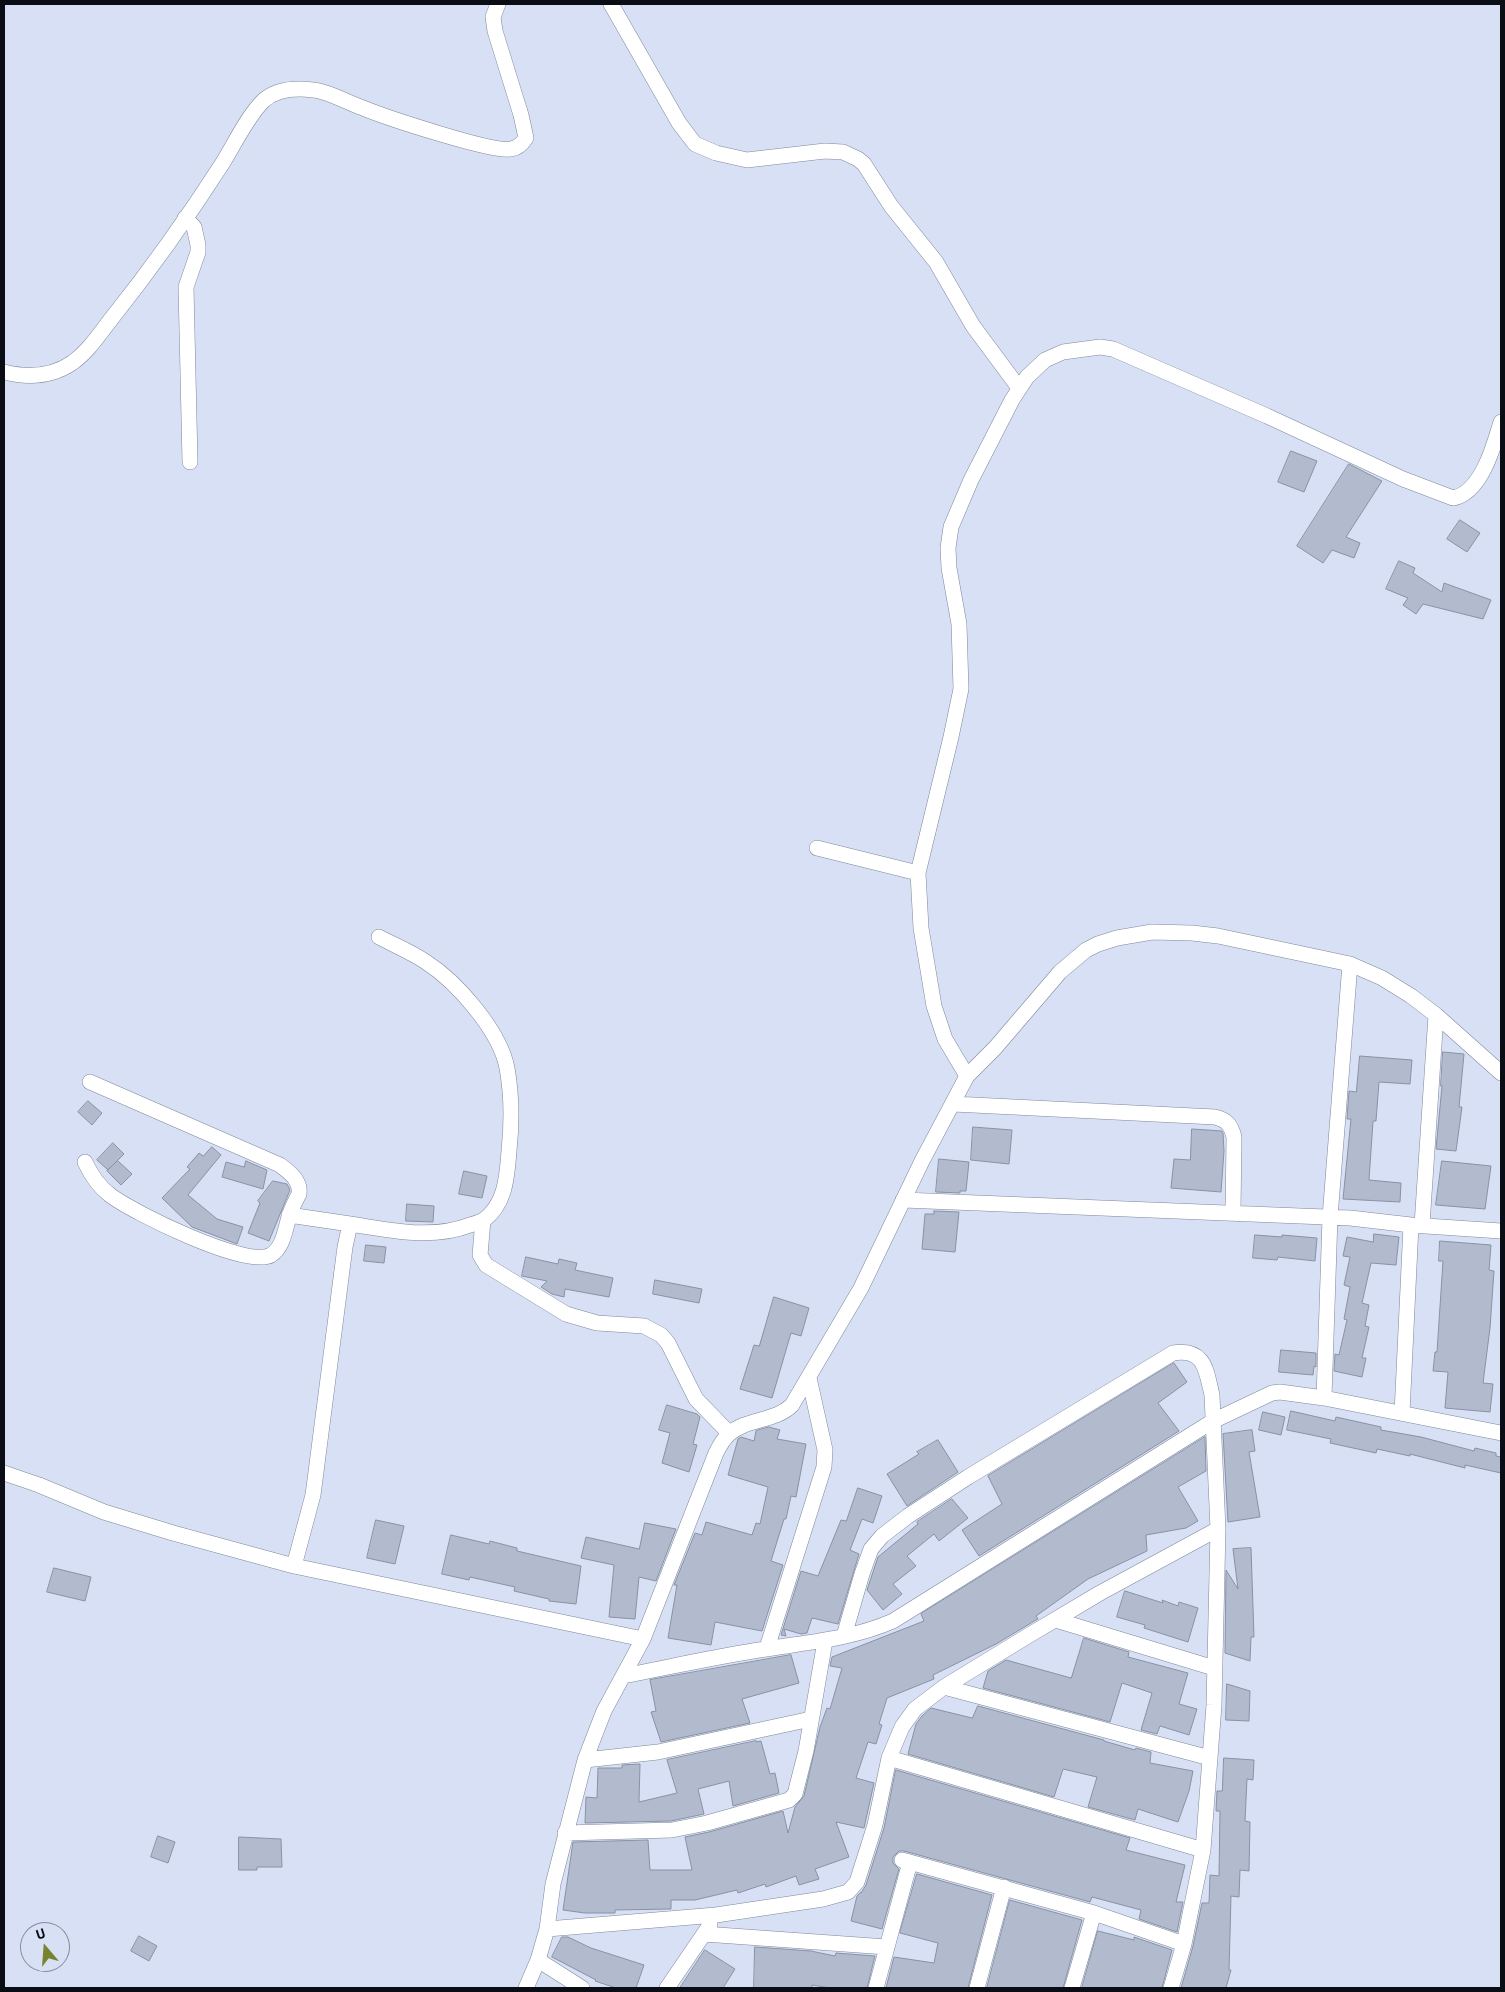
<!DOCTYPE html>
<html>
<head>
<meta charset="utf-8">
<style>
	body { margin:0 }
	#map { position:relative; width:1505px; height:1992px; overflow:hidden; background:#d7e0f5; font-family:"Titillium Web",sans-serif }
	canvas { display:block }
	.frame { position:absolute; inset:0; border:5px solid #0a0d13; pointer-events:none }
	.north { position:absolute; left:20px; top:1922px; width:50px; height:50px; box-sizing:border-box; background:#d7e0f5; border:1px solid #858c9b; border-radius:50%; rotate:342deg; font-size:14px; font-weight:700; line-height:20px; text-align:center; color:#0a0d13 }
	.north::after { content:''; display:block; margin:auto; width:18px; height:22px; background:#78832f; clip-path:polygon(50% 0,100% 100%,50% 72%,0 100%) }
</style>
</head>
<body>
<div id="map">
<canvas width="1505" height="1992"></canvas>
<div class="frame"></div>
<div class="north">U</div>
</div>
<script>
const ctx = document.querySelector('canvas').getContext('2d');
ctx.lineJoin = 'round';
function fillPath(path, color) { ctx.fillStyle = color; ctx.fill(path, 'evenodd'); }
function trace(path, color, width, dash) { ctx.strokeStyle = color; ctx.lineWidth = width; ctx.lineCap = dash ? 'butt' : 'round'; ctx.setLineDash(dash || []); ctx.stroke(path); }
const building = new Path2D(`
	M 1291,451 L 1317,461 L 1304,492 L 1278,482 Z
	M 1349,464 L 1382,481 L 1346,537 L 1360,543 L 1354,558 L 1332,550 L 1323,563 L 1297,546 Z
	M 1460,520 L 1480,533 L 1467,552 L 1447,539 Z
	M 1399,561 L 1415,568 L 1413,573 L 1442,592 L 1444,583 L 1491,600 L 1483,619 L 1423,604 L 1416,614 L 1403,605 L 1408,598 L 1386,589 Z
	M 1443,1052 L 1464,1054 L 1459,1107 L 1462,1107 L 1456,1151 L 1436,1149 L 1442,1086 L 1441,1086 Z
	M 1360,1056 L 1412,1060 L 1410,1084 L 1379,1082 L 1376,1121 L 1373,1121 L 1369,1180 L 1401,1183 L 1400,1202 L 1343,1199 L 1351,1119 L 1347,1119 L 1349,1091 L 1356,1092 Z
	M 88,1101 L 102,1113 L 92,1125 L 78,1112 Z
	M 973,1127 L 1012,1130 L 1009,1164 L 971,1160 Z
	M 1192,1129 L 1222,1131 L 1223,1133 L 1224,1151 L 1221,1192 L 1171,1188 L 1174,1159 L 1190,1160 Z
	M 113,1143 L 124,1154 L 108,1170 L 97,1160 Z
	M 212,1147 L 221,1155 L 188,1195 L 217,1219 L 243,1227 L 237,1244 L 192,1227 L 162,1198 L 190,1169 L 187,1167 L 199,1153 L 203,1156 Z
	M 939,1159 L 969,1162 L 966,1191 L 960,1191 L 960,1193 L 936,1192 Z
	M 118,1161 L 132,1174 L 121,1185 L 107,1171 Z
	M 246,1161 L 267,1170 L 263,1189 L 222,1177 L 226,1162 L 244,1167 Z
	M 1442,1161 L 1491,1166 L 1485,1209 L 1436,1205 Z
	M 464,1171 L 487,1176 L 482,1198 L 459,1194 Z
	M 273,1181 L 287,1184 L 290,1190 L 269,1241 L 248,1233 L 260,1203 L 258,1201 Z
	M 407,1204 L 434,1206 L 433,1222 L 406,1221 Z
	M 934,1211 L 959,1212 L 955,1252 L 922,1249 L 925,1214 L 934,1214 Z
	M 1374,1234 L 1399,1237 L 1396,1265 L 1371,1263 L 1362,1303 L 1369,1305 L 1365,1326 L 1369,1327 L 1362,1358 L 1366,1358 L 1362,1377 L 1334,1371 L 1335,1354 L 1339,1355 L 1347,1320 L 1344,1319 L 1350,1287 L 1344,1285 L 1350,1257 L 1343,1256 L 1347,1237 L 1373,1242 Z
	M 1255,1235 L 1282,1237 L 1282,1235 L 1317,1238 L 1315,1261 L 1278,1257 L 1277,1260 L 1253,1258 Z
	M 1440,1241 L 1491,1245 L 1489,1270 L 1494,1271 L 1490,1328 L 1483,1383 L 1493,1384 L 1490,1412 L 1445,1408 L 1448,1372 L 1433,1371 L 1435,1352 L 1437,1352 L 1443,1261 L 1439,1261 Z
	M 366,1245 L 386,1247 L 384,1263 L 364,1261 Z
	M 526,1257 L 558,1264 L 559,1259 L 577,1263 L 575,1270 L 613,1278 L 609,1297 L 565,1289 L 564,1297 L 552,1294 L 541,1287 L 547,1281 L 522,1276 Z
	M 655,1280 L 702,1289 L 699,1303 L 653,1294 Z
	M 774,1297 L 809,1308 L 801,1336 L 791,1333 L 772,1398 L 740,1389 L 754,1345 L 759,1346 Z
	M 1281,1350 L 1316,1353 L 1316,1367 L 1314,1366 L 1313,1375 L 1279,1372 Z
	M 1174,1363 L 1187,1382 L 1158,1403 L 1179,1431 L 979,1556 L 962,1530 L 1002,1504 L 988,1476 Z
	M 667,1405 L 697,1414 L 700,1417 L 693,1444 L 697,1445 L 689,1472 L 662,1463 L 670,1433 L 659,1430 Z
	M 1291,1411 L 1335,1421 L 1336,1417 L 1381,1427 L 1381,1430 L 1421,1437 L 1474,1451 L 1475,1448 L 1496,1453 L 1496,1456 L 1501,1457 L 1501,1473 L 1465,1465 L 1465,1468 L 1410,1454 L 1410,1456 L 1377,1449 L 1376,1453 L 1330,1443 L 1331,1439 L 1287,1430 Z
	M 1263,1412 L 1285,1417 L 1281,1435 L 1259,1430 Z
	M 769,1427 L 780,1430 L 777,1439 L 806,1444 L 796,1497 L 791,1496 L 786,1519 L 784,1519 L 771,1561 L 783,1565 L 762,1631 L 715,1622 L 711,1645 L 668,1638 L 677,1585 L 674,1585 L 695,1533 L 702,1535 L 706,1522 L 752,1535 L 756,1523 L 760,1524 L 768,1487 L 728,1475 L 738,1439 L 741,1437 L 754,1441 L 756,1431 Z
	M 1252,1430 L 1255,1451 L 1249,1452 L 1260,1517 L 1228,1522 L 1223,1434 Z
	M 1205,1437 L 1206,1471 L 1178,1487 L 1198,1521 L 1186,1528 L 1146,1535 L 1147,1551 L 1088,1579 L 1036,1616 L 1038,1619 L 1036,1620 L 996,1644 L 933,1675 L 934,1679 L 887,1698 L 879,1724 L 882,1725 L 876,1744 L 868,1742 L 856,1778 L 874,1783 L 864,1828 L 836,1822 L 849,1857 L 815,1869 L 819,1879 L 799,1885 L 796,1876 L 766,1887 L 765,1884 L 738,1893 L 737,1890 L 695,1900 L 671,1900 L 671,1909 L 615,1910 L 615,1913 L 585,1913 L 563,1910 L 573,1842 L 648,1840 L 650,1870 L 692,1870 L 685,1837 L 709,1832 L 783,1811 L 788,1833 L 795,1807 L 804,1796 L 820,1727 L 827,1708 L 830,1709 L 842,1668 L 830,1666 L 832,1657 L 924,1621 L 921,1614 Z
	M 938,1440 L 958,1472 L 907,1506 L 887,1474 L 919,1454 L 917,1452 Z
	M 858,1488 L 882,1496 L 873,1523 L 862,1519 L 850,1550 L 859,1554 L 838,1624 L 812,1618 L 807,1633 L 801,1634 L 784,1629 L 786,1636 L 781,1635 L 801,1571 L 818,1576 L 841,1520 L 846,1521 Z
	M 952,1499 L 968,1518 L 939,1541 L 934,1534 L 907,1556 L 916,1566 L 893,1584 L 902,1594 L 883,1610 L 867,1590 L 878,1557 L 918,1524 L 917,1522 Z
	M 376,1520 L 404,1526 L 395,1564 L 367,1558 Z
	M 645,1523 L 676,1529 L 656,1581 L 639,1577 L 635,1619 L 609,1617 L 614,1565 L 581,1558 L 586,1537 L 639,1549 Z
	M 451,1535 L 489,1544 L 490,1541 L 517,1548 L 517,1551 L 581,1566 L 576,1604 L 549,1601 L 549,1599 L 514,1591 L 515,1587 L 470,1577 L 469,1580 L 442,1574 Z
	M 1251,1548 L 1254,1637 L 1251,1637 L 1250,1661 L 1225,1653 L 1226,1570 L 1238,1589 L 1233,1549 Z
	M 54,1568 L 91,1577 L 85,1601 L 47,1592 Z
	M 1125,1591 L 1163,1603 L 1162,1600 L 1178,1606 L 1179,1602 L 1198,1608 L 1188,1642 L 1144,1628 L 1145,1625 L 1117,1617 Z
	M 1084,1638 L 1129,1652 L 1128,1657 L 1188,1673 L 1179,1704 L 1197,1709 L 1189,1735 L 1160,1726 L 1157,1734 L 1141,1730 L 1152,1693 L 1122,1683 L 1110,1722 L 983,1688 L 988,1671 L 1006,1660 L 1071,1678 Z
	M 791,1655 L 799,1683 L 742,1699 L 750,1723 L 661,1742 L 651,1712 L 656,1711 L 650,1680 Z
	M 1227,1684 L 1250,1691 L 1249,1721 L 1226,1720 Z
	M 978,1706 L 1104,1740 L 1104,1741 L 1135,1750 L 1136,1748 L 1151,1752 L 1150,1763 L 1193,1771 L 1189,1791 L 1178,1822 L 1138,1809 L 1135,1820 L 1088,1807 L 1097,1777 L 1063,1769 L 1054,1797 L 908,1754 L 916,1724 L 922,1716 L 931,1708 L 972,1718 Z
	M 756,1741 L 756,1742 L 761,1741 L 770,1774 L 775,1773 L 779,1793 L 733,1806 L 729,1781 L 698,1789 L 704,1814 L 671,1821 L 585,1823 L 586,1797 L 597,1798 L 598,1768 L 622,1768 L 622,1765 L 640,1764 L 639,1802 L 677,1793 L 667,1760 Z
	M 1224,1758 L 1254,1760 L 1253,1780 L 1247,1779 L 1245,1821 L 1250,1822 L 1249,1871 L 1240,1870 L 1239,1897 L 1231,1896 L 1229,1970 L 1231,1970 L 1226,1988 L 1181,1988 L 1193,1946 L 1202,1903 L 1209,1903 L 1210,1875 L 1219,1876 L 1220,1811 L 1216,1811 L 1217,1791 L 1222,1791 Z
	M 896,1770 L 1130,1838 L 1126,1850 L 1185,1865 L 1176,1902 L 1183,1902 L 1177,1932 L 1139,1919 L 1141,1910 L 1092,1897 L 1090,1902 L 904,1851 L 899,1851 L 893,1857 L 893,1863 L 899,1869 L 882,1929 L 851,1921 L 857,1896 L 861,1892 L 861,1893 L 866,1885 L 884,1828 Z
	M 158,1836 L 175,1842 L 168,1863 L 151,1857 Z
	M 239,1837 L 281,1839 L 282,1867 L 257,1867 L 257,1870 L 239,1870 Z
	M 917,1874 L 992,1895 L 968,1988 L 886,1988 L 894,1957 L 934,1963 L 938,1943 L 900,1933 Z
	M 1010,1900 L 1082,1920 L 1063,1988 L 987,1988 Z
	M 1098,1931 L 1134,1940 L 1134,1937 L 1172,1950 L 1162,1988 L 1082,1988 Z
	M 139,1936 L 157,1946 L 149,1961 L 131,1951 Z
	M 562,1937 L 568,1937 L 591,1948 L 644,1965 L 636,1988 L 616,1988 L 595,1981 L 596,1980 L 552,1957 Z
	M 755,1947 L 811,1951 L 835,1956 L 836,1953 L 875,1956 L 867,1988 L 830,1988 L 812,1985 L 812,1988 L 754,1988 Z
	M 705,1950 L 735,1969 L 723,1988 L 680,1988 Z`);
fillPath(building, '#b2bbce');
trace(building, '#8991a4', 1);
const minor = new Path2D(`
	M 611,4 L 679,123 L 695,144 L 716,153 L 747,160 L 825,151 L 843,152 L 858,159 L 864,164 L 891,206 L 936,262 L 973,326 L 1019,388
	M 185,218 L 194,227 L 198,245 L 198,252 L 186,287 L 190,462
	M 4,372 C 28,378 51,377 72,363 C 89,351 100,333 112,318 C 151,269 188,217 222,164 C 234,145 247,117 263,101 C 276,89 297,88 313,90 C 328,91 348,103 363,108 C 385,117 493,153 511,149 C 518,148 522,144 526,138 L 521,115 L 495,31 L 493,17 L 498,4
	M 817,848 L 918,873
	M 967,1076 L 945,1039 L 934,1006 L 921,928 L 918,873 L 951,737 L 961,689 L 959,624 L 949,568 L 948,548 L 951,527 L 971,480 L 1012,400 L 1027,377 L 1045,360 L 1063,352 L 1100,347 L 1113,349 L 1267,416 L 1403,479 L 1453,498 C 1481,493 1494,446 1501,422
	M 953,1104 L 1215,1117 C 1227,1120 1231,1125 1234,1137 L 1233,1213
	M 85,1162 C 91,1175 98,1186 110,1195 C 132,1212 247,1269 271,1255 C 284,1247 285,1228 290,1214 C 292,1207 296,1200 299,1194 C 301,1180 289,1172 280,1165 L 90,1082
	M 903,1200 L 1350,1218 L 1411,1225 L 1501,1231
	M 289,1215 L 350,1224 L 345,1247 L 313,1495 L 294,1566
	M 483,1220 L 480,1255 L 486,1265 L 566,1314 L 597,1323 L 644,1326 L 661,1335 L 668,1343 L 696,1399 L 729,1433
	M 350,1224 C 390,1230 431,1240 470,1225 C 474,1224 480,1222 484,1220 C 506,1203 507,1176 509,1151 C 512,1123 512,1096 507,1068 C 500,1031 457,982 426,962 C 411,952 394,945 379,937
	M 1422,1225 L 1436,1015
	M 1324,1398 L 1330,1217 L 1350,964
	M 1402,1413 L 1411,1225
	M 4,1473 L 39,1485 L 104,1512 L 173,1533 L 294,1566 L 643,1639
	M 1056,1620 L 1214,1668
	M 767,1648 L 824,1467 L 825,1450 L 809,1378
	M 623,1676 C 670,1667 718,1656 766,1649 C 809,1642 852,1639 893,1621 L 1213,1421 L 1272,1393 L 1280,1392 L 1324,1398 L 1501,1433
	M 944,1687 L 1210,1758
	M 889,1758 L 1203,1850
	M 585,1760 L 658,1752 L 811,1719
	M 565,1833 L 672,1830 L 707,1823 L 789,1800 L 795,1794 L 806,1751 L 825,1641
	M 902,1860 L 1094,1913 L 1184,1944
	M 547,1929 L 716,1915 L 823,1899 L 848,1892 L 857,1882 L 875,1825 L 889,1758 L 902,1727 L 915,1709 L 944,1687 L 1026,1637 L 1100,1593 L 1218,1529 L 1212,1395 C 1206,1370 1205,1348 1173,1353 L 968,1477 L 908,1516 L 882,1536 L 871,1549 L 862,1574 L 844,1636
	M 704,1934 L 887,1947
	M 538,1960 L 582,1988
	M 526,1988 L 538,1960 L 547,1929 L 553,1884 L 585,1760 L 604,1711 L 643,1639 L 716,1453 C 719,1447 723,1439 729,1434 C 747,1418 775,1422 792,1405 L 861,1288 L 922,1161 L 967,1076 L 995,1048 L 1060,972 L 1086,950 L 1098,944 L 1117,938 L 1152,932 L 1192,933 L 1218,936 L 1350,964 L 1382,978 L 1411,996 L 1436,1015 L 1501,1073
	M 667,1988 L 710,1925
	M 876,1988 L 910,1862
	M 977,1988 L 1004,1887
	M 1072,1988 L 1094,1913
	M 1171,1988 L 1184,1944 L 1203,1850 L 1214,1705 L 1218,1529`);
trace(minor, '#7f8799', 16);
trace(minor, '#fff', 15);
</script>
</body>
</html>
